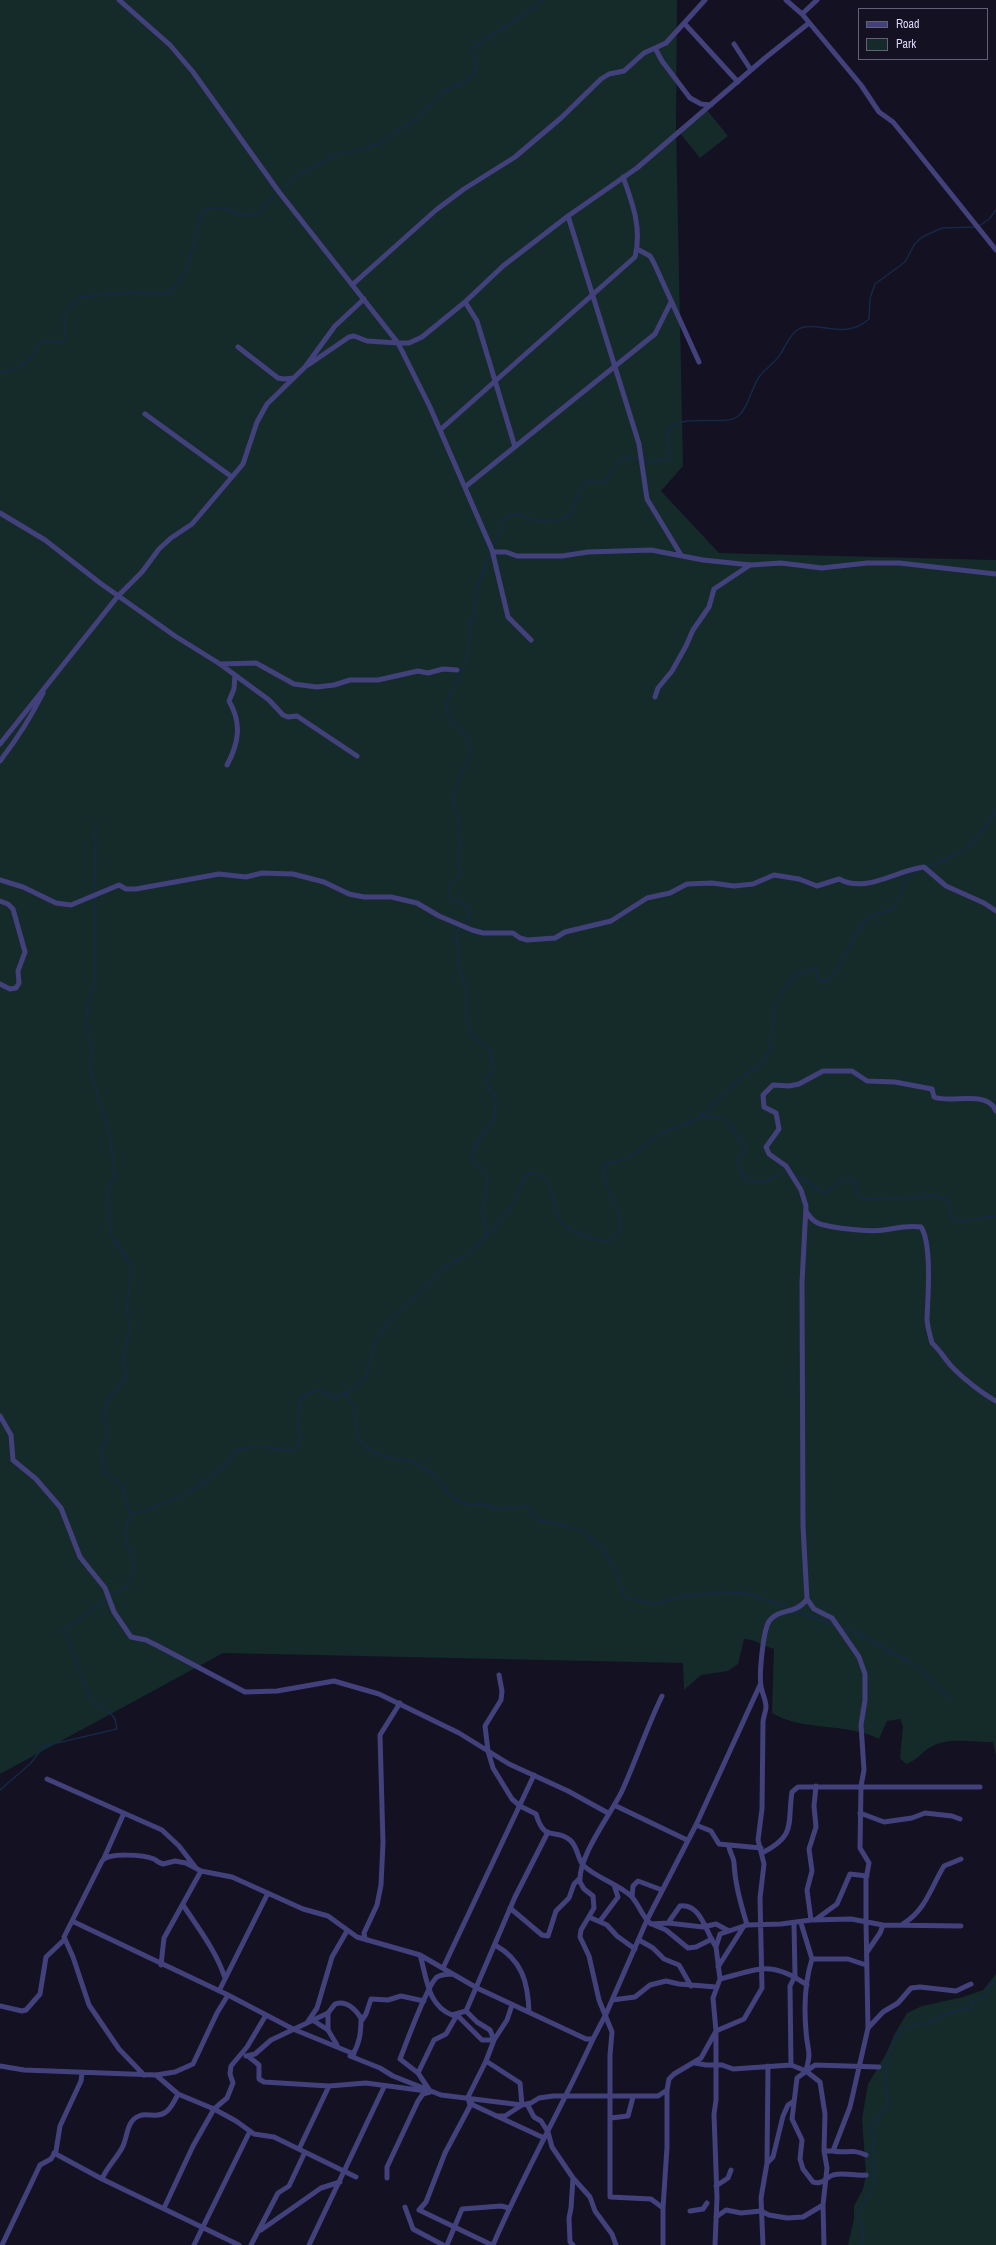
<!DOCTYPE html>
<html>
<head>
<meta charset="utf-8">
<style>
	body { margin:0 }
	#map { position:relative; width:996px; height:2245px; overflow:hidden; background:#131122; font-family:"Archivo Narrow",sans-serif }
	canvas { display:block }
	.legend { position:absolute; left:858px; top:8px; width:130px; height:52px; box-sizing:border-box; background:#131122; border:1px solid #636078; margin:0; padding:5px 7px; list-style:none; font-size:12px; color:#dad6fa }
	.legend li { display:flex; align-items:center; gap:8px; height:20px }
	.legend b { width:20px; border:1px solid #636078 }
</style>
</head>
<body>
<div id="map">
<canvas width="996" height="2245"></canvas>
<ul class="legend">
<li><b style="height:5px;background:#42417c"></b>Road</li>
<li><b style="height:11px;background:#142b2a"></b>Park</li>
</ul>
</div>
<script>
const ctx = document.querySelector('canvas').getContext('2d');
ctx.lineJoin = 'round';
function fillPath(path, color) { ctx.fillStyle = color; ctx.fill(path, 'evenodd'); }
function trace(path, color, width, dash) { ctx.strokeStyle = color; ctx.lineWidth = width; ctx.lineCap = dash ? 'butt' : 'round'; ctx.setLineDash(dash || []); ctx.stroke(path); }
fillPath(new Path2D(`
	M 0,0 L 677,0 L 676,129 L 683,466 L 661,491 L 719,553 L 996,560 L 996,1756 L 993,1742 C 972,1743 948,1736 929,1748 C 919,1754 921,1758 906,1764 L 900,1758 L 903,1726 L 900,1719 L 887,1721 L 879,1739 C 845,1722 804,1732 772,1713 L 774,1649 C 763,1646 755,1639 744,1639 L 738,1664 L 728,1671 L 701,1675 L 684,1690 L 683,1663 L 223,1653 L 0,1774 Z
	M 707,110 L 728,136 L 700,158 L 679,132 Z
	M 996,1974 L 996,2245 L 848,2245 L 854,2219 L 854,2206 L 863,2189 L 866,2175 L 862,2119 L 868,2084 L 886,2054 L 894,2035 L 907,2013 L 922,2006 L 963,1997 L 983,1990 Z`), '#142b2a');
trace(new Path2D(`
	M 979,226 L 989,219 L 996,210
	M 0,372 C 11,371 21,368 29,360 C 35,353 36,343 45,341 C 50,340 56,342 61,343 L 65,340 L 64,313 L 81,297 L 129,292 L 166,294 C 193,278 192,236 204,211 L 211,208 L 224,208 L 239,214 L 251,216 L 257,214 L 270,199 L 299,174 L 335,155 L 380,144 L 396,131 L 419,117 L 442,93 L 469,79 L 476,70 L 476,62 L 472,48 L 537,6 L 542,0
	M 643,460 L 650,462 L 668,459 C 672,449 665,437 669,430 C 678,413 724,426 737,417 C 748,409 751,389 759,377 C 766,368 776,362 781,353 C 786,345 790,335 797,330 C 814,318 844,342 869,319 L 870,298 L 875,284 L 905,262 L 914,245 L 922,237 L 942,228 L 975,227
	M 493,547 L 505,519 L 510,515 L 519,514 L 528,519 L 547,522 L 560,519 L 569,516 L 573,510 L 575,500 L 583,485 L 587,482 L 604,482 C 617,468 617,453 639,459
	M 926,867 C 965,854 975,846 996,810
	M 95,894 L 96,823
	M 95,897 L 95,979 L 86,1016 L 92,1054 L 89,1065 L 111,1141 L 114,1173 L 108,1198 L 111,1235 L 129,1262 L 131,1271 L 127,1306 L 130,1330 L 123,1356 L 127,1375 C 115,1392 95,1410 108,1431 L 107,1439 L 101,1449 L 105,1472 L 122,1485 L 130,1514
	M 464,924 L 468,918 L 469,908 C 459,898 446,904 449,884 L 458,877 L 460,869 L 457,861 L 460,845 L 458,824 L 453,793 L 470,754 C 471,727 447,729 447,706 C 447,694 456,684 461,673 C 469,657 470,638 469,621 L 473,621 L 479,581 L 491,553
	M 461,927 L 456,932 L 459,968 L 466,988 L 466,1016 L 471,1033 L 491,1052 L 493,1071 L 486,1079 L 489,1089 L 496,1096 L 495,1117 L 471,1152 L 473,1162 L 485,1171 L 488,1178 L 483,1209 L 486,1237
	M 701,1116 C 712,1117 726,1116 733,1127 C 737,1135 737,1139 745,1144 L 745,1152 L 737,1159 L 739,1169 L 747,1180 L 761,1182 L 787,1172
	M 793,1173 L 825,1193 L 844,1179 L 854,1180 L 860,1198 L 903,1199 L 934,1195 L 945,1199 L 949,1204 L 952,1219 L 959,1221 L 996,1216
	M 346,1393 L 355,1410 L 357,1436 L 365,1446 L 376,1453 L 389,1458 L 409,1460 L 431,1472 L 452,1497 L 468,1505 L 486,1504 L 496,1509 L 527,1506 L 538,1520 C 554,1524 569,1524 584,1533 C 592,1538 594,1544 604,1548 C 607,1561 614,1563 617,1573 C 620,1581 621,1589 625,1597 L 647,1603 L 660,1603 L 683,1596 L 730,1592 L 746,1593 L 790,1608
	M 109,1596 L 113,1592 L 124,1591 C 144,1558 129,1566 126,1536 C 125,1529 129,1520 130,1514 C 172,1502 210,1488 236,1451 L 255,1446 L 295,1451 L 301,1438 L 297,1418 L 301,1397 L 317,1390 L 334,1397 L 350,1391 L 365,1379 L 376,1340 L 388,1322 L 428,1285 L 443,1268 L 467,1255 L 486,1237 L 510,1209 L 525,1177 L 530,1173 C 556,1174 550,1199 558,1217 C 564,1229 595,1243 609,1240 C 636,1232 606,1190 604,1177 C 603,1171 604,1168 607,1163 L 629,1158 L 661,1133 L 686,1124 L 701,1116 L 746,1073 L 759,1067 L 766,1058 L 770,1048 L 775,1008 L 782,992 L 795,975 L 808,970 L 816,969 L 819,981 L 829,980 C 847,961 850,931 873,916 C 880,912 887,912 894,908 L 907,878 L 917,871
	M 795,1611 L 835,1625
	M 840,1627 L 859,1634 L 906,1660 L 919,1669 L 952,1701
	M 0,1790 L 30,1764 L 44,1746 L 117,1729 L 115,1719 L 112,1715 L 90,1699 L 71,1647 L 63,1631 L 107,1599
	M 862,2245 C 865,2233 864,2226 857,2216 C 859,2207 865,2203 869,2195 C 876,2179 875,2162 872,2145 L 874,2143 L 871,2128 L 878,2116 L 888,2107 C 885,2079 883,2050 904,2027 L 924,2024 L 951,2012 L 971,2008 L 972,2002 L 984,1996 L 989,1985 L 996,1982`), '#152947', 1.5);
trace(new Path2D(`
	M 119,0 L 170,45 L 193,72 L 279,192 L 398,343 L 409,343 L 422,337 L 465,302 L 503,266 L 568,216 L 637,168 L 765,58 L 809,23
	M 786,0 L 802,14 L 822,38 L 861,85 L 879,112 L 893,122 L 911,144 L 996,250
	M 802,14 L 817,0
	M 684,23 L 738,82
	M 734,44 L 751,70
	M 655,48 L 662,61 L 690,98 L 701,104 L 711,105
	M 568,216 L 639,444 L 647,499 L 681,555
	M 637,249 L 650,256 L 654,263 L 699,362
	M 352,285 L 436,210 L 464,189 L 515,157 L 561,118 L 601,79 L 609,74 L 624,71 L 644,53 L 666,43 L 705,0
	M 465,302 L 477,321 L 515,447
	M 238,347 L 278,378 L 284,379 L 294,378
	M 308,365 L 349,337 L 354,336 L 367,341 L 398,343 L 430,407 L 492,550 L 508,617 L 531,640
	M 145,414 L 232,477
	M 440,430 L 635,257 C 642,229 633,204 623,177
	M 465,487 L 655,334 L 671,302
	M 0,513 L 45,540 L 100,583 L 175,636 L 220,664 L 269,700 L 283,715 L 288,717 L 297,716 L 357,756
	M 493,552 L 506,552 L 517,556 L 562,556 L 588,552 L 651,550 L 703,560 L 751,565 L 781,563 L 822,568 L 867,563 L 899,563 L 996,574
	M 220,664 L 256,663 L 294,684 L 317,687 L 334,685 L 350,680 L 378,680 L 418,671 L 428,673 L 443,669 L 457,670
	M 655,697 L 658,688 L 672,671 L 686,646 L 693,630 L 709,607 L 714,589 L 750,565
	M 0,744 L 118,596 L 142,572 L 159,549 L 171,538 L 192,524 L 243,464 L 257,422 L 267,404 L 305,367 L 335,326 L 364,299
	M 0,761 C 17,739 31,717 43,693
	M 227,765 C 239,743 242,723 229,701 L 234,689 L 235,675
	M 0,880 L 23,887 L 56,903 L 71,905 L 119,885 L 126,889 L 136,889 L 219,874 L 246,877 L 262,873 L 293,874 L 324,882 L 349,894 L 364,897 L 391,897 L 417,903 L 439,916 L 472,930 L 483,933 L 513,933 L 520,938 L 527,940 L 555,938 L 565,932 L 611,921 L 647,898 L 670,893 L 687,884 L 712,883 L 734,886 L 753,884 L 774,875 L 799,879 L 817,886 L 839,879 C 867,894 896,870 924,867 L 946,886 L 984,903 L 996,911
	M 0,901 L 8,904 L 13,909 L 25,952 L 18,971 L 19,983 L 16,988 L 10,989 L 0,984
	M 806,1211 C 815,1227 825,1225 840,1228 C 855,1230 869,1232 884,1230 C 897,1228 908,1225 921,1227 C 932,1243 928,1297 927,1318 C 927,1326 930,1335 932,1343 C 941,1351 945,1360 954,1369 C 965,1380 983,1394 996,1401
	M 0,1416 L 11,1435 L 13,1460 L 36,1479 L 61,1508 L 80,1557 L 105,1588 L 114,1612 L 131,1637 L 146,1640 L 158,1646 L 245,1692 L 277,1691 L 334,1681 L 379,1694 L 459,1733 L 509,1764 L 568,1791 L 608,1813
	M 807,1599 L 814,1609 L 832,1618 L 859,1657 L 865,1674 L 865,1700 L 861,1725 L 864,1770 L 861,1786 L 860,1848 L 869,1863 L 866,1879 L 866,1922 L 868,2028 L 850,2107 L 833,2151 L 824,2151
	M 499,1675 L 502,1691 L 501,1700 L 485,1726 L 488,1751 L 493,1768 L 512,1799 L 520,1806 L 536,1814 C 545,1844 555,1827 570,1840 C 579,1848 577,1860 584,1866 C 597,1878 618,1884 631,1896 C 639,1904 642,1917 651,1924 L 668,1923 L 703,1927 L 716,1924 L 729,1931
	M 662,1696 C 647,1727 636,1760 622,1791 C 611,1814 578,1856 580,1882 L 584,1889 L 593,1896 L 594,1908 L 581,1930 L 580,1937 L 589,1956 L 599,2000 L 612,2032 L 610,2055 L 610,2197 L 651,2199 L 663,2208 L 663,2245
	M 47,1779 L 162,1830 L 179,1846 L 196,1868
	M 614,1805 L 687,1840
	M 860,1813 L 884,1822 L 912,1818 L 925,1813 L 952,1816 L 960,1819
	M 696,1825 L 711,1831 L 719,1844 L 761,1848
	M 729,1846 C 729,1852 734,1857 734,1863 C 735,1885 741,1904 747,1925
	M 762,1853 C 797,1835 787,1824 792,1792 L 798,1787 L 980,1787
	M 104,1858 L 124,1813
	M 632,1897 L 633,1886 L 638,1881 L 662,1890
	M 183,1905 C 199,1929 216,1951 225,1978
	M 510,1908 L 542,1935 L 548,1936 L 556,1911 L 569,1898 L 574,1884 L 580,1878
	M 589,1917 L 607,1925 L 617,1936 L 635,1949
	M 811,1920 L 807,1890 L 812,1871 L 809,1849 L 816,1827 L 814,1806 L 816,1786
	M 815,1920 L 837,1904 L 850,1874 L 867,1876
	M 72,1921 L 228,1995 L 293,2029 L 354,2054
	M 600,1921 L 618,1897 L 614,1885
	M 668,1923 L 680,1906 C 701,1903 706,1933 716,1947
	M 801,1923 L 812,1959
	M 903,1924 C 926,1910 931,1887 944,1866 L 961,1859
	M 654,1925 L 666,1930 L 688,1948 L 696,1947 L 712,1939
	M 365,1939 L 364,1933 L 377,1905 L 381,1885 L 383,1843 L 380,1735 L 400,1703
	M 639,1940 L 653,1948 L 664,1959 L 679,1965 L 691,1986
	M 495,1945 C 522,1960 528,1982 529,2012
	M 867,1952 L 880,1933 L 883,1925
	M 420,1955 C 427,1978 427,2005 452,2015 L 466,2011 L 515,1897 L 548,1832
	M 161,1965 L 164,1938 L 201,1871
	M 718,1967 L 744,1926
	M 443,1968 L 534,1775
	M 720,1979 C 759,1969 771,1960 807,1985
	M 219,1991 L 268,1893
	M 612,2000 L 635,1997 L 650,1985 L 666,1981 L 679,1984 L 716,1987
	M 0,2006 L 22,2011 L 26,2010 L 40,1994 L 46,1957 L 65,1939
	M 328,2013 L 328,2030 L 337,2045
	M 362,2020 L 366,2014 L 371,1999 L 388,2000 L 401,1996 L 424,2001
	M 314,2021 L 328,2030
	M 307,2023 L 328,2013 L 335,2004 C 347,2000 355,2009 361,2018 C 361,2032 360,2043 352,2056
	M 868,2028 L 883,2012 L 898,2003 L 911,1988 L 920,1987 L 956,1991 L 971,1984
	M 246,2056 L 255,2054 L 271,2040 L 307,2023 L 317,2008 L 332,1957 L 347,1931
	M 248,2056 L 259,2065 L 259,2079 L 264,2082 L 329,2086 L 366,2083 L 426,2091
	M 350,2056 L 380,2068 L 393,2076 L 441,2095 L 522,2105 L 531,2103 L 539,2098 L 553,2096 L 658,2096 L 667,2090
	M 486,2061 L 468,2097 L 470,2106 L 445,2153 L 426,2202 L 419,2210 L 492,2245
	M 695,2063 L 706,2065 L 722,2065 L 733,2069 L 791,2065 L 806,2071 L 820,2082 L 825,2114 L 824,2151 L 827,2168 L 823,2205 L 824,2245
	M 791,2065 L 790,1986 L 795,1976 L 794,1923
	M 0,2066 L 24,2070 L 156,2075 L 175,2072 L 193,2064 L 217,2013 L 228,1995
	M 806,2070 C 812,2050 807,2050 806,2031 C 804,2008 805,1981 812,1959 L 848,1959 L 866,1965
	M 418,2073 L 434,2040 L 446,2034 L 457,2015 L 482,2040 L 494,2040 L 490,2030 L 477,2022 L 466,2011
	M 144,2075 L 119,2049 L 89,2005 L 73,1957 L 64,1937 L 102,1861 C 109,1852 144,1855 154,1859 C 157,1861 159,1863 163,1864 L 175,1861 L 186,1863 L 201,1871 L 232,1877 L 303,1909 L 328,1916 L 357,1937 L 420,1955 L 477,1988 L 586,2039 L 593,2039 L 606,2014 L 647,1920 L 696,1825 L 760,1685
	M 156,2075 L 178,2094 L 214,2109 L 236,2121 L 254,2134 L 274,2137 L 356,2177
	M 430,2091 L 418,2073 L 400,2059 C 406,2044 427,1985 437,1977 C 441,1975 448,1974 452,1974
	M 470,2101 L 473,2105 L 544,2138
	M 527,2104 L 534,2117 L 541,2121 L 548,2132 L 552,2147 L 573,2178 L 590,2197 L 595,2211 L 612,2234 L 616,2245
	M 496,2116 L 505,2116 L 522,2105 L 520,2083 L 486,2061 L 494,2040 L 507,2020 L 512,2005
	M 611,2118 L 628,2116 L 633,2097
	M 299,2149 L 329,2086
	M 833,2151 C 848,2154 850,2148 866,2155
	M 54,2153 L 102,2179 L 239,2245
	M 767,2163 L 768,2066
	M 866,2175 C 855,2176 843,2172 833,2175 C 825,2178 823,2185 813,2182 L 803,2169 L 800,2159 L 802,2140 L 792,2119 L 797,2078 L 815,2065 L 879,2067
	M 387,2178 L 387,2167 L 418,2101 L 423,2094 L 430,2092
	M 573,2178 L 571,2208 L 569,2218 L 570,2242 L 573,2245
	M 102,2179 C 107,2167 116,2159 122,2148 C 128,2137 126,2121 139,2116 C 143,2114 148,2115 152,2115 C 167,2117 172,2106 178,2094
	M 716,2186 L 728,2178 L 731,2170
	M 405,2207 L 413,2229 L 443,2245
	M 164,2208 L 193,2146 L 214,2109 L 227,2098 L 233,2083 L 230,2074 L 231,2066 L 247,2047 L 266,2015
	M 663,2208 L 667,2147 L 667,2090 L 669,2079 L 674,2074 L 701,2058 L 716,2031 L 744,2019 L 762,1988 L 760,1898 L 764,1864 L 758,1840 L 762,1809 L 763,1722 C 763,1717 766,1712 766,1707 C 766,1700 762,1693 761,1686 C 759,1675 763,1628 770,1620 C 780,1608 796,1615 807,1599 L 803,1526 L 802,1283 L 806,1206 L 801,1190 L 786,1166 L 769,1154 L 766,1147 L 779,1129 L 776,1113 L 764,1107 L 763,1095 L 773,1085 L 789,1086 L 799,1084 L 823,1071 L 852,1071 L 867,1081 L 895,1082 L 932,1089 L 934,1097 C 950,1104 987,1089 996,1111
	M 690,2211 L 703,2209 L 707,2203
	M 716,2217 L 726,2210 L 741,2213 L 761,2211 L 769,2215 L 787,2218 L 803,2217 L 823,2205
	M 261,2230 L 321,2188 L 340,2182
	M 2,2245 L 40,2165 L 51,2159 L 56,2151 L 60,2126 L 81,2081 L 82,2073
	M 194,2245 L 250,2131
	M 251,2245 L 278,2193 L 289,2186 L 305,2152
	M 309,2245 L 384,2087
	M 447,2245 L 462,2209 L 501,2206 L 509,2208
	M 493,2245 C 523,2175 561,2109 593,2039
	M 715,2245 L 717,2198 L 714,2114 L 716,2100 L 716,2031 L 713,1998 L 720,1979 L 716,1947 L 720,1934 L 747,1925 L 781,1924 L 811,1920 L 851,1919 L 883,1925 L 961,1926
	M 763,2245 L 761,2198 L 767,2163 L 773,2157 L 783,2116 L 788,2105 L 794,2101`), '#42417c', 5);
</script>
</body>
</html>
